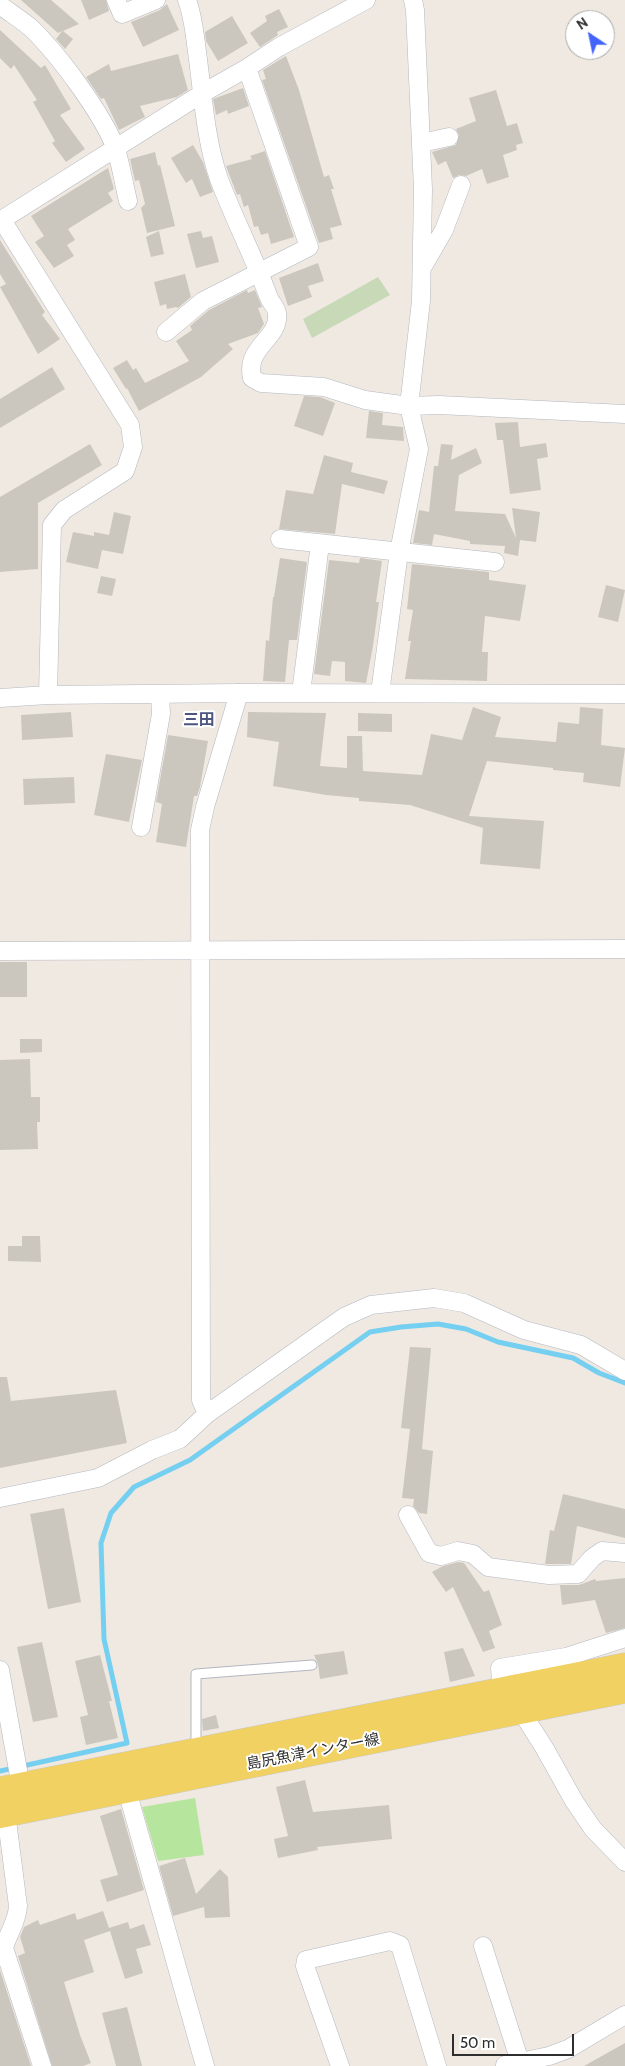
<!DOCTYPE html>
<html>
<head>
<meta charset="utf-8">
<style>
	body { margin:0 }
	#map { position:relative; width:625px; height:2066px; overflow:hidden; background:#efe9e1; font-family:Cabin,sans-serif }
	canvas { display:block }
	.north { position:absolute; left:565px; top:10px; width:50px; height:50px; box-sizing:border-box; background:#fff; border:1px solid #ababab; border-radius:50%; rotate:326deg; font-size:14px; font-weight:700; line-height:20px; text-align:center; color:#2e2e2e }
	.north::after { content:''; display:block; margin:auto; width:18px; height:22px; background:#4264fb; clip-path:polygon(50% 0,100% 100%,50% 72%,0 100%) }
	.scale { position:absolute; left:452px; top:2034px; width:122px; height:22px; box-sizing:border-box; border:2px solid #2e2e2e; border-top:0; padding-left:6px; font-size:15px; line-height:18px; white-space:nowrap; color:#2e2e2e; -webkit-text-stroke:4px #fff; paint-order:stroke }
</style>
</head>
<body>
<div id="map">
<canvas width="625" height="2066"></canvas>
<div class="north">N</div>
<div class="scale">50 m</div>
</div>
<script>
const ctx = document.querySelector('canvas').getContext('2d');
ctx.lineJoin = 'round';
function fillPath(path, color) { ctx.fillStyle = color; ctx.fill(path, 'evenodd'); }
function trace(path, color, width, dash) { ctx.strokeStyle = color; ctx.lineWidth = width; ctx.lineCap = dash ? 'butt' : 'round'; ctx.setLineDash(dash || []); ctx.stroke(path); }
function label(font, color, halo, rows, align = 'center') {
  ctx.font = font + ' Cabin,"Noto Sans JP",sans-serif'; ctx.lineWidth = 4; ctx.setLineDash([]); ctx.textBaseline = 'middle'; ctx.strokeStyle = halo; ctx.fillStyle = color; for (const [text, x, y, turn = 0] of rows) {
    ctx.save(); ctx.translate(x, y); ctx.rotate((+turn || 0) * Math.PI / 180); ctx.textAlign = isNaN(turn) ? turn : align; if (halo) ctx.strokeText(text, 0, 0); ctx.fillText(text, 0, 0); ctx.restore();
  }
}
fillPath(new Path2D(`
	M 195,1798 L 204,1855 L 158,1861 L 142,1807 Z`), '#b6e59e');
fillPath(new Path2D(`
	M 378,277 L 390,295 L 312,338 L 303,319 Z`), '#c8d9b8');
trace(new Path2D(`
	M 0,1771 L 127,1743 L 104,1639 L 101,1543 L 111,1513 L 134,1487 L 190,1460 L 370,1332 L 401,1327 L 438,1324 L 466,1329 L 498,1342 L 573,1358 L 599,1373 L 625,1383`), '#75cff0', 5);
fillPath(new Path2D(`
	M 21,0 L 51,0 L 79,24 L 63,31 L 73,39 L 65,49 L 56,39 L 62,31 L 58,33 Z
	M 81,0 L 106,0 L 109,11 L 89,20 Z
	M 167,4 L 179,30 L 143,47 L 131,22 L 160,10 Z
	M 279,9 L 288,27 L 277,32 L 278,35 L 260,47 L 250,33 L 267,21 L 265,16 Z
	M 232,16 L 248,43 L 218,61 L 206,41 L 205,32 Z
	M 0,30 L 41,68 L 45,65 L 71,109 L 60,115 L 85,149 L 66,162 L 52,143 L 55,141 L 33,102 L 37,100 L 14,65 L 11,69 L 0,58 Z
	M 178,54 L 188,90 L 177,97 L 140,106 L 145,117 L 119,130 L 104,98 L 101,99 L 86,77 L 109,64 L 111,71 Z
	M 286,56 L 299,90 L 324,177 L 329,175 L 334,189 L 331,189 L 342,225 L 330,228 L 333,239 L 319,243 L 262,80 L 266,79 L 263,70 Z
	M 243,88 L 249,106 L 228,114 L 227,110 L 216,115 L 213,99 Z
	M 496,90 L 507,126 L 517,123 L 523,143 L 516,145 L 517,150 L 503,155 L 509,177 L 487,184 L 482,169 L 466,176 L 459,175 L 453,178 L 446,161 L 438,165 L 432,152 L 456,145 L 459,135 L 456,129 L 476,121 L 469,98 Z
	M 193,145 L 203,162 L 213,192 L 200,197 L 192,179 L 186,183 L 171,158 Z
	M 265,151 L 294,237 L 271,244 L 268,233 L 261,235 L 258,226 L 254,227 L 248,205 L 244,207 L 240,194 L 237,195 L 226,166 L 252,159 L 250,156 Z
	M 155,152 L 158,166 L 160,165 L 175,226 L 147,233 L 141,208 L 145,204 L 139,180 L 135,181 L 130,159 Z
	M 108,168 L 114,189 L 108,193 L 113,201 L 68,229 L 75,240 L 67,245 L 74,256 L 54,268 L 35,242 L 44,236 L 31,216 Z
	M 159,231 L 164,254 L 151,257 L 146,237 Z
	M 201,231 L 203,238 L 212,236 L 219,262 L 196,268 L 187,234 Z
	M 0,240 L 45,312 L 42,315 L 60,339 L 38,354 L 0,287 L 6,284 L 0,274 Z
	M 318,263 L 324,281 L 308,286 L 312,297 L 288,306 L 279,278 Z
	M 185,274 L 191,297 L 178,308 L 176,307 L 167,309 L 166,304 L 160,306 L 154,282 Z
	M 247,290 L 248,293 L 255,290 L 262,307 L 258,308 L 264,324 L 258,333 L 228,344 L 233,349 L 201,377 L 139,411 L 127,388 L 126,389 L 113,368 L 127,360 L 133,370 L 136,368 L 145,383 L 189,361 L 176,341 L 192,330 L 190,326 L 209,310 Z
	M 52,367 L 65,389 L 0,428 L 0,399 Z
	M 304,396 L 320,397 L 335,403 L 323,436 L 294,426 Z
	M 369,411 L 383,413 L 382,425 L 403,427 L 404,441 L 366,438 Z
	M 518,422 L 520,447 L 546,443 L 548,457 L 537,459 L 541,490 L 510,494 L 503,440 L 497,440 L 495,423 Z
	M 90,444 L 102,465 L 38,503 L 38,569 L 0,572 L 0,497 Z
	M 441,444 L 453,445 L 451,460 L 476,448 L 482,463 L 459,475 L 455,511 L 505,514 L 516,538 L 512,508 L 540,512 L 536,542 L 520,540 L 518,556 L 504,553 L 505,546 L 470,544 L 470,541 L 434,534 L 432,545 L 413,543 L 419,510 L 429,512 L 434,466 L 438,466 Z
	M 324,455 L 353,463 L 351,472 L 388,481 L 384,494 L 342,484 L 335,534 L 279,529 L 286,490 L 313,494 Z
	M 114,512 L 131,516 L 123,554 L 102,550 L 98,569 L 66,562 L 73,532 L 94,536 L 94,532 L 109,535 Z
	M 280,558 L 307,562 L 297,640 L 289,640 L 285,682 L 263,681 L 266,640 L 269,641 L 273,597 L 274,597 Z
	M 360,558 L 382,561 L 376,602 L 379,602 L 373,646 L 366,683 L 345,681 L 345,662 L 332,661 L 330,676 L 314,674 L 329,560 L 359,563 Z
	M 412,564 L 489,572 L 489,580 L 526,585 L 520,621 L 485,616 L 482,652 L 488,652 L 487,681 L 405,679 L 411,641 L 408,641 L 413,610 L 407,609 Z
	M 101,576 L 116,579 L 112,596 L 97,593 Z
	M 606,585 L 625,590 L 618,622 L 598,617 Z
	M 473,707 L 501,717 L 495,737 L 556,742 L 558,722 L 579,724 L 580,707 L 603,709 L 601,745 L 625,748 L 620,787 L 583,782 L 584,773 L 553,770 L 553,768 L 487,761 L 469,816 L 544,821 L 540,869 L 480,864 L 483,828 L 410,805 L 359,801 L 359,798 L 326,795 L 273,786 L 279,742 L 247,737 L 248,712 L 326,713 L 320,766 L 347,768 L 347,736 L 362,736 L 363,771 L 422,775 L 431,734 L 462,740 Z
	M 71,712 L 73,737 L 22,740 L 21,715 Z
	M 358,713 L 392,714 L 392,732 L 358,731 Z
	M 168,735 L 208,741 L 200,787 L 197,796 L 194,796 L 186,847 L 156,842 L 162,804 L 156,802 Z
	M 106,754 L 142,760 L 129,822 L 94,815 Z
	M 74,777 L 75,803 L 24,805 L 23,779 Z
	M 0,962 L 27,962 L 27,997 L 0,997 Z
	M 20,1039 L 42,1039 L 42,1052 L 20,1053 Z
	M 30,1059 L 31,1097 L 40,1097 L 40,1122 L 37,1122 L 38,1149 L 0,1150 L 0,1060 Z
	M 22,1236 L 40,1236 L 41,1262 L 8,1261 L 8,1246 L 22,1246 Z
	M 410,1347 L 431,1348 L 422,1449 L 433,1451 L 427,1514 L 419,1513 L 413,1506 L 414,1499 L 402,1498 L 410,1429 L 401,1428 Z
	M 0,1377 L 7,1377 L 11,1401 L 116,1390 L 127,1443 L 0,1468 Z
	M 563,1494 L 625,1509 L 625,1538 L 577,1526 L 571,1564 L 545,1564 L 550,1530 L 554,1531 Z
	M 64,1508 L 81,1602 L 48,1609 L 30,1514 Z
	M 458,1562 L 464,1563 L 484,1592 L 489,1590 L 502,1625 L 489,1631 L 495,1648 L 483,1652 L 453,1587 L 446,1592 L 432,1572 L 443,1566 Z
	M 625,1578 L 625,1628 L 606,1633 L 595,1600 L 562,1605 L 560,1585 L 579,1585 L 595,1579 L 596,1581 Z
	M 42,1642 L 58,1717 L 33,1722 L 17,1647 Z
	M 463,1648 L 475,1676 L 450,1682 L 444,1652 Z
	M 344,1651 L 348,1674 L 320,1679 L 318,1664 L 314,1655 Z
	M 100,1655 L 112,1701 L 109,1701 L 118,1738 L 86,1745 L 80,1717 L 88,1715 L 75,1661 Z
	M 216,1715 L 219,1728 L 203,1731 L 202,1719 Z
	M 305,1780 L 313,1812 L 389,1805 L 392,1839 L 317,1847 L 318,1850 L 278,1858 L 274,1839 L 288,1836 L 276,1787 Z
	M 121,1809 L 144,1890 L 107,1902 L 100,1880 L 118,1875 L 100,1816 Z
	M 185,1858 L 196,1894 L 220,1869 L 228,1877 L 230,1917 L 205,1918 L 204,1907 L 173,1916 L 159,1866 Z
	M 103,1911 L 109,1928 L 128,1922 L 130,1929 L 144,1924 L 151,1945 L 136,1949 L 143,1973 L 125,1979 L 110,1931 L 84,1940 L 94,1972 L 64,1982 L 80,2035 L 91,2063 L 83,2066 L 52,2066 L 18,1956 L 25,1953 L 20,1937 L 24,1927 L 38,1920 L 40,1925 L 75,1913 L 77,1920 Z
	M 0,1970 L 31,2066 L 0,2066 Z
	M 127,2007 L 142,2066 L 116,2066 L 102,2013 Z
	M 625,2043 L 625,2066 L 584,2066 Z`), '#cbc7bf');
const service = new Path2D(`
	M 196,1748 L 196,1674 L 312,1665`);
const minor = new Path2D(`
	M 116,0 L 122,14 L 156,0
	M 187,0 C 193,16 195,35 197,52 C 203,95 205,138 219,179 C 234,219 254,257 269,298 C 271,303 277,308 277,314 C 280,339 245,346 252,378 L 261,383 L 324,387 L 365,400 L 409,406 L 439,405 L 625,414
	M 0,5 C 10,13 22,20 31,28 C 59,55 102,113 116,149 C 121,166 124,184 128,201
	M 421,143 L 449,137
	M 2,220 L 130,425 L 133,447 L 125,471 L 64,510 L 52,525 L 48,695
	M 0,221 L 203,93 L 247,68 L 279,47 L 366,0
	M 422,268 L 444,230 L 461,185
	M 166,332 L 203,301 L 309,247 L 247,68
	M 280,539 L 495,562
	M 301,693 L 320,544
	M 380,693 L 399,552 L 419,449 L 409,406 L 421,301 L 423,189 L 415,10 L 413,0
	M 0,698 L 48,695 L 239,693 L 625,694
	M 141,827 L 161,714 L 160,694
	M 0,951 L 625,949
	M 207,1414 L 201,1400 L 200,830 L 205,807 L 239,693
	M 0,1498 L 98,1478 L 152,1450 L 180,1439 L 207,1414 L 344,1317 L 371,1305 L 434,1298 L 464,1303 L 524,1330 L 581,1345 L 625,1371
	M 408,1515 L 429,1553 L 441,1556 L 458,1551 L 473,1554 L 488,1567 L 549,1575 L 578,1574 L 592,1558 L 602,1551 L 625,1553
	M 625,1638 L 566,1657 L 500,1668 L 502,1692 L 521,1711 L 545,1749 L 574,1801 L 593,1829 L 625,1862
	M 0,1670 L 21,1787 L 6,1813 L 18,1906 C 17,1923 8,1933 4,1948 L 42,2066
	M 124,1780 L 205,2066
	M 483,1946 L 520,2062
	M 505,2065 L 549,2056 L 568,2049 L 625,2015
	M 340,2066 L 305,1966 L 306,1960 L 390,1941 L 400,1945 L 437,2066`);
const primary = new Path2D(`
	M 0,1791 L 625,1667
	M 0,1814 L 625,1689`);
trace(service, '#b4b7c1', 11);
trace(minor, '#b4b7c1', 19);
trace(primary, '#c9c9c9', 29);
trace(service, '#fff', 9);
trace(minor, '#fff', 18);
trace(primary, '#f2d163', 28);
label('15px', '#2e2e2e', '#fff', [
	["島尻魚津インター線",313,1752,-11]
]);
label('bold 16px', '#4d5680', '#fff', [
	["三田",199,720]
]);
</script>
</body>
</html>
